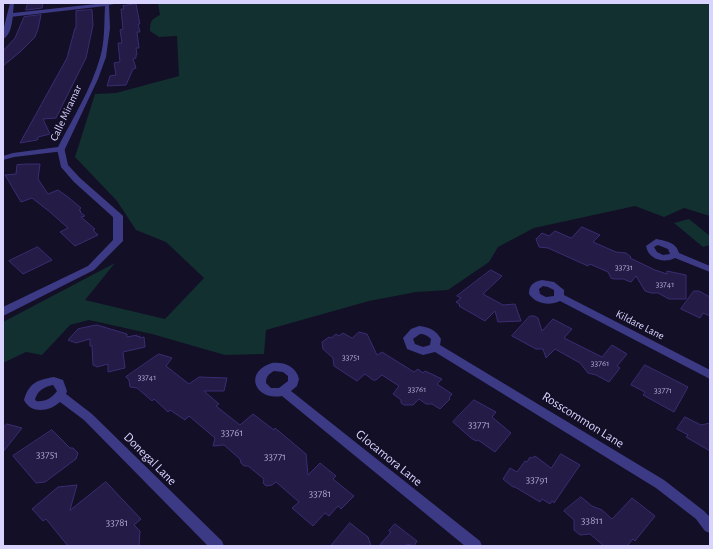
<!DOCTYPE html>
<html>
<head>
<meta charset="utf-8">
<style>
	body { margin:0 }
	#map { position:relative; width:713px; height:549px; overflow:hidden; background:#130f26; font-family:"Alegreya Sans",sans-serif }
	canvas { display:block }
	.frame { position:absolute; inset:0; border:4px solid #d9d4ff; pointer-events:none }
</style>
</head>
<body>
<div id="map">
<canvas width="713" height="549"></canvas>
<div class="frame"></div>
</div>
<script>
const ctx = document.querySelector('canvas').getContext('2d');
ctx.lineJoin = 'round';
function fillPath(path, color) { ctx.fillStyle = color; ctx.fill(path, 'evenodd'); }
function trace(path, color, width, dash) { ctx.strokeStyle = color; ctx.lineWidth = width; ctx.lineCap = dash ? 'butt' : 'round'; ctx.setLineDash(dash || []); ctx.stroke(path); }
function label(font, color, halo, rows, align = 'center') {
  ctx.font = font + ' "Alegreya Sans",sans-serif'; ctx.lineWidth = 4; ctx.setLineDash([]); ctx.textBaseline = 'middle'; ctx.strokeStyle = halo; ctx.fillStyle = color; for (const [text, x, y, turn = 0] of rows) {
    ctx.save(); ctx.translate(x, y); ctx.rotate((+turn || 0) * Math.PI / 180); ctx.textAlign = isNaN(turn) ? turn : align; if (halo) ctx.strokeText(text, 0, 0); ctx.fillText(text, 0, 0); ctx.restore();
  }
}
fillPath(new Path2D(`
	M 158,3 L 710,3 L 710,216 L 684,208 L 664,217 L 635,206 L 534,228 L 498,247 L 489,262 L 448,290 L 416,292 L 369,301 L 266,330 L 264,354 L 225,355 L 152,334 L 89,320 L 70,325 L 42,355 L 26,352 L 3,363 L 3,322 L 115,263 L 85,300 L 165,319 L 204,278 L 166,242 L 136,230 L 117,201 L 75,157 L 95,94 L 116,93 L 179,76 L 177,36 L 159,37 L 150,31 C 150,22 151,19 160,15 Z
	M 689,219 L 710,236 L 710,245 L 703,247 L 674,223 Z`), '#12302f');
const building = new Path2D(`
	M 28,3 L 43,3 L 42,8 L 26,10 Z
	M 136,4 L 140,24 L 138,24 L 140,32 L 137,32 L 139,48 L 136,48 L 137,55 L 136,55 L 136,58 L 133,59 L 136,68 L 133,69 L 126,85 L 107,86 L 110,76 L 116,75 L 114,63 L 120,62 L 118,43 L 122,43 L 120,30 L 123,29 L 121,9 L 124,9 L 123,6 Z
	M 92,10 L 93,25 L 86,58 L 56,118 L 43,119 L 50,134 L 38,137 L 38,139 L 37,140 L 20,143 L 67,58 L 75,28 L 76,28 L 76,11 Z
	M 41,15 L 38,29 L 35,37 L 20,52 L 3,66 L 3,51 L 15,38 L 24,17 Z
	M 27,164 L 40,164 L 38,179 L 48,194 L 58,190 L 68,197 L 81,208 L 79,210 L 81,211 L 80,212 L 85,216 L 81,217 L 95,229 L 93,230 L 98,235 L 75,246 L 60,232 L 68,228 L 50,212 L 32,198 L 21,202 L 5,175 L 16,174 L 17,165 Z
	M 582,227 L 600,235 L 593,242 L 616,252 L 626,253 L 631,257 L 630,258 L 655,270 L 667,274 L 667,271 L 686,275 L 686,299 L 669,299 L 658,293 L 651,293 L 645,291 L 636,276 L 631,282 L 623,279 L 614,279 L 611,278 L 608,272 L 590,264 L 588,266 L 548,248 L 539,247 L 536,239 L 542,233 L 549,236 L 555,231 L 571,238 Z
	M 38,247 L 52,260 L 23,274 L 9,261 Z
	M 491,270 L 502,276 L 483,294 L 503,305 L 515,304 L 521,321 L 498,322 L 495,311 L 485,321 L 459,306 L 460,305 L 456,302 L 461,298 L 457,296 Z
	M 694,291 L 699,291 L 710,297 L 710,316 L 703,313 L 700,318 L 681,309 Z
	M 530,316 L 534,316 L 538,318 L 542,331 L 553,319 L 572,329 L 564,338 L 602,357 L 612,345 L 627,354 L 617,366 L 620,368 L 609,382 L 596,375 L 588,373 L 580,363 L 555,349 L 546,358 L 543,349 L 536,349 L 512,336 Z
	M 97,325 L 127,334 L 127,337 L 137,335 L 137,337 L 140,336 L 140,338 L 144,337 L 145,347 L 123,352 L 125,368 L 108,372 L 108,364 L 97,367 L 93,365 L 92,346 L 90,346 L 90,339 L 76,343 L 68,340 L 78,329 Z
	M 359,332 L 367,334 L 377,355 L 382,352 L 414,372 L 418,369 L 423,373 L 425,371 L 442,379 L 437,384 L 452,394 L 449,398 L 450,399 L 440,409 L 432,404 L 426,404 L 419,399 L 413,405 L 404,405 L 401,403 L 401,400 L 393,394 L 399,386 L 382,375 L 376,380 L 373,380 L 365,374 L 357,381 L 334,366 L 333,358 L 323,349 L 322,342 L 329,337 L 331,338 L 336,334 L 339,336 L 343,333 L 352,338 Z
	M 159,354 L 172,358 L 166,366 L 189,384 L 199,377 L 227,378 L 224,391 L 204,391 L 219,404 L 216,406 L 240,425 L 253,414 L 274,430 L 275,428 L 306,454 L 308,475 L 320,463 L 336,476 L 333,479 L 354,496 L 341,509 L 338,506 L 329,516 L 325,513 L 313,526 L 292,508 L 299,502 L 276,482 L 272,485 L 266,486 L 263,483 L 264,479 L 248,466 L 244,466 L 241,463 L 240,459 L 224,445 L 213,446 L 215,438 L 189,416 L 185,420 L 170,410 L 168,412 L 154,399 L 152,401 L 137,388 L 130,387 L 129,380 L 126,377 Z
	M 645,365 L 688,387 L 674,412 L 643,395 L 645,392 L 631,385 Z
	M 474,400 L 496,412 L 492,417 L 511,433 L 495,452 L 478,440 L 476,441 L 471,438 L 453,422 Z
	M 685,417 L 701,425 L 710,423 L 710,451 L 686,437 L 688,435 L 677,429 Z
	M 7,424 L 22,428 L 3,452 L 3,428 Z
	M 52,430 L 70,448 L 73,448 L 78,453 L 76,459 L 45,482 L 36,483 L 13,456 Z
	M 561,454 L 580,465 L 554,503 L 552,501 L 550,504 L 542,499 L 540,502 L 515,487 L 513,487 L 503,479 L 510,468 L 517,472 L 525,461 L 527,462 L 530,457 L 532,458 L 535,456 L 551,468 Z
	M 106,482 L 141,519 L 134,525 L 140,531 L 139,546 L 68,546 L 46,519 L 43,521 L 32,509 L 58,487 L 77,485 L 70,510 Z
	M 581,497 L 592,506 L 602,510 L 612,519 L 632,498 L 655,516 L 635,541 L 633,539 L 627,546 L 604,546 L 590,534 L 580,535 L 574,530 L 574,520 L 564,511 Z
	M 350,523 L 368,537 L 371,546 L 331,546 Z
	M 395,524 L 417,541 L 414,546 L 407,544 L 406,546 L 379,546 L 391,532 L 389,531 Z`);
fillPath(building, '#241b47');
trace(building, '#3b2d73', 1);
fillPath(new Path2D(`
	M 10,3 L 14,3 L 13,13 L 105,3 L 120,3 L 109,5 L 110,28 L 106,57 L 98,79 L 64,151 L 14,157 L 3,160 L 3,156 L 13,153 L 58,147 C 73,118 91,89 100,58 C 105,41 104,23 105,6 L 10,17 L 7,15 Z
	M 656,239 C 666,241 676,242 679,253 L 710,266 L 710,272 L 675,258 C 664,264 648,259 646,246 ZM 658,245 L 668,249 L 670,254 L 663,255 L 657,252 L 654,247 Z
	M 542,280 L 554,282 L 564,290 L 564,295 L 710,370 L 710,379 L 560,301 C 549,306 536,304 529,294 C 529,285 533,282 542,280 ZM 543,286 L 548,287 L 554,290 L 554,296 L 546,297 L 540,294 L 539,289 Z
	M 419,326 C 429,327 436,330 441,339 L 440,345 L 664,480 L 704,511 L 710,517 L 710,533 L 705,531 L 696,519 L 656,488 L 435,352 L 423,355 L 407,349 L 403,338 L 411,329 ZM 420,334 C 425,334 428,336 431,339 L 430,345 L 423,347 L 415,344 L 413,339 Z
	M 272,363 C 284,362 296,366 299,379 L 297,386 L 291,391 L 480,541 L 482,546 L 465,546 L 282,396 C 255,401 243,372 272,363 ZM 274,371 L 283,372 L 288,376 L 288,381 L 279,388 L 271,388 L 266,383 C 266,376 269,374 274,371 Z
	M 54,377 L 63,380 L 67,391 L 66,394 L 92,414 L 222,541 L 224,546 L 208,546 L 84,420 L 60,402 C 49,412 31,414 24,400 C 29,383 37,380 54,377 ZM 53,385 L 57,391 C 51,399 45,402 36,401 L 35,399 C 38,390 44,387 53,385 Z`), '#3d3a85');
fillPath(new Path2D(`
	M 10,13 L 13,15 C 12,23 11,35 3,39 L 3,31 L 7,15 Z
	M 58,147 L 64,147 L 68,165 L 80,178 L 121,214 L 123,216 L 123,241 L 94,270 L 3,316 L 3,307 L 88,266 L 113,240 L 113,217 L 74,182 L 61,167 L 57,149 Z`), '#3d3a85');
label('9px', '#aca6d1', null, [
	["33731",624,267],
	["33741",665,284],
	["33751",351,357],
	["33761",600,363],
	["33741",147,377],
	["33761",417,389],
	["33771",663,390]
]);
label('11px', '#d9d4ff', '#130f26', [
	["Calle Miramar",66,113,-65],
	["Kildare Lane",640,325,27]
]);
label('11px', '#aca6d1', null, [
	["33771",479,425],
	["33761",232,433],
	["33751",47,455],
	["33771",275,457],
	["33791",537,480],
	["33781",320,494],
	["33811",592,521],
	["33781",117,523]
]);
label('13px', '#d9d4ff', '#130f26', [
	["Rosscommon Lane",583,420,32],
	["Glocamora Lane",389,458,39],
	["Donegal Lane",150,459,45]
]);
</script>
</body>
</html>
